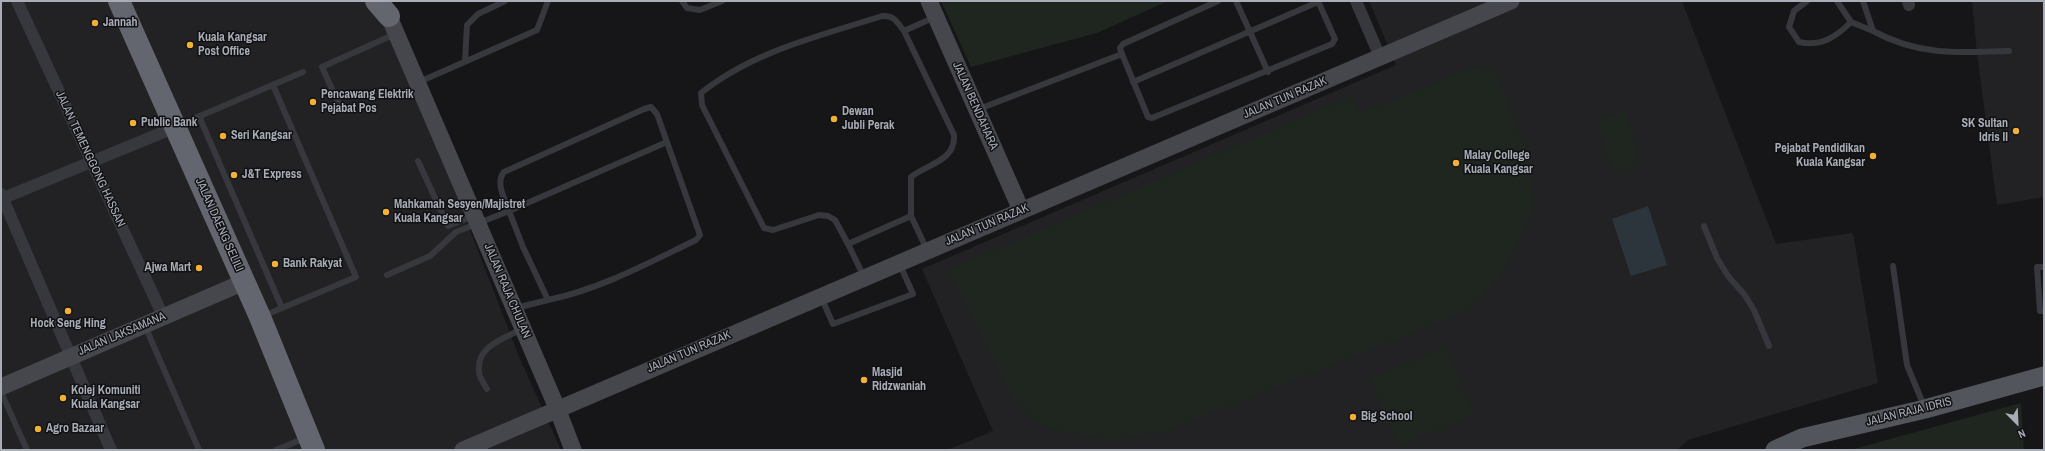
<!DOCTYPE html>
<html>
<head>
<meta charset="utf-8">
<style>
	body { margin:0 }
	#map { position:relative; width:2045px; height:451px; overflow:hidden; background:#161618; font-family:"Archivo Narrow",sans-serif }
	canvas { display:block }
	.frame { position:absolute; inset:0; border:2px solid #a8adb8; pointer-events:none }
	.north { position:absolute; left:1997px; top:403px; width:40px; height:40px; -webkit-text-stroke:3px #111113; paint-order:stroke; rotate:156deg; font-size:11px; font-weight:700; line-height:16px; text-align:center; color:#a8adb8 }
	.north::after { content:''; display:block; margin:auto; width:14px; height:18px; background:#a8adb8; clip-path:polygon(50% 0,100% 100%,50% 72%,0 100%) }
</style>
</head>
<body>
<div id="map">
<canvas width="2045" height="451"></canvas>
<div class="frame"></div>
<div class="north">N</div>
</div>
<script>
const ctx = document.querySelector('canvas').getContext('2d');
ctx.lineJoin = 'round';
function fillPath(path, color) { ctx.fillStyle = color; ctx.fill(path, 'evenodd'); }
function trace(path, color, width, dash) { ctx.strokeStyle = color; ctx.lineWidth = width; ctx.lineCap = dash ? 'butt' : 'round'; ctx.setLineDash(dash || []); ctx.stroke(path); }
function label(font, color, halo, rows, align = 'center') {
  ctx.font = font + ' "Archivo Narrow",sans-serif'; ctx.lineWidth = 3; ctx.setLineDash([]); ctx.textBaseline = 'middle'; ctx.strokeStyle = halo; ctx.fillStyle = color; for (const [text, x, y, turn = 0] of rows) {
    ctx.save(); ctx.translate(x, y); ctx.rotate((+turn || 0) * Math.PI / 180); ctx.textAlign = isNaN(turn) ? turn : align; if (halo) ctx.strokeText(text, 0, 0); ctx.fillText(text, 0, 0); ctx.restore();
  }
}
fillPath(new Path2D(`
	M 3,1 L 381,1 L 520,359 L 561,450 L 1,450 L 1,2 Z
	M 1369,1 L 1682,1 L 1776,244 L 1853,233 L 1878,383 L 1688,440 L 1677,450 L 947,450 L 993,431 L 922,269 L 1396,65 Z
	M 1972,1 L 2044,1 L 2044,197 L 1997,205 L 1977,53 Z`), '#222225');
fillPath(new Path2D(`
	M 941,1 L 1168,1 L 1097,33 L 971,67 Z
	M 1481,64 L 1495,69 L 1528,155 L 1534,205 L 1506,269 L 1470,310 L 1162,433 L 1109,441 L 1045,428 L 1018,406 L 948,270 L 1352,96 L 1360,113 Z
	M 1626,111 L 1641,165 L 1612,173 L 1597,119 Z
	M 1445,347 L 1474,414 L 1398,446 L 1370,379 Z
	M 2021,403 L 2024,450 L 1850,450 Z`), '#1e261f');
fillPath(new Path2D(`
	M 1648,206 L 1667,265 L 1631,276 L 1612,219 Z`), '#2c353c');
trace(new Path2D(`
	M 682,1 L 687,8 L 700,10 L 722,1
	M 1236,1 L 1268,72
	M 1807,1 L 1794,11 L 1789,27 L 1799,42 C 1821,47 1836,37 1851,22
	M 1837,1 L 1851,22 L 1873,31 L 1863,1
	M 1873,31 C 1919,56 1959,53 2009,51
	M 1122,54 L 1148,117 L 1152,118 L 1332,44 L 1335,39 L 1318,1
	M 465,61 L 467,25 L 478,14 L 505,1
	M 419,82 L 537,30 L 548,1
	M 1133,82 L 1318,2
	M 979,109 L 1122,54 L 1120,48 L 1123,44 L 1218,1
	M 342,111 L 322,67 L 395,34
	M 199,116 L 282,308
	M 179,125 L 303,72
	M 418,161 L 448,226 L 473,216
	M 911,216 L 911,177 C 927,164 956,161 954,135 L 904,31 L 935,17
	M 1704,226 L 1717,258 L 1728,276 L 1744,294 L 1754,310 L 1769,346
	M 848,244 L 835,220 L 828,216 L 819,215 L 773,230 L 764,228 L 702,105 L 701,93 C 753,51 820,36 882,16 C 894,15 897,22 904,31
	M 1893,266 L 1907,365 L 1924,406
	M 2044,267 L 2037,267 L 2040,311 L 2044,311
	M 387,275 L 430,256 L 456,232 L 509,211 L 523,247 L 548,300 L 516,308
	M 864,277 L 848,244 L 911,216 L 927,250
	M 821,297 L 833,324 L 913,294 L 900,265
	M 548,300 C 601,289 648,263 696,240 L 700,235 L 657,114 L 651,107 L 644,109 L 504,172 C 495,183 505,199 509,211 L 667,142
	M 263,316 L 356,277 L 273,85
	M 145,326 L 199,450
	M 487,389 C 484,384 479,377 479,372 C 476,346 503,339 522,329
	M 1,392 L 27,450
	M 276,450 L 305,438`), '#37383d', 6);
trace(new Path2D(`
	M 17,1 L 163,316
	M 1356,1 L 1380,57
	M 1908,1 L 1909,5
	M 1,194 L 111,450
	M 1,199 L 176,127`), '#37383d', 12);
trace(new Path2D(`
	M 929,1 L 1021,210
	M 384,5 L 557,408 L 573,450
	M 1,387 L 244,282
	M 463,450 L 1511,1`), '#45474d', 17);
trace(new Path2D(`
	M 1775,450 L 1802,438 L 1925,409 L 2044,376`), '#53555c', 19);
trace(new Path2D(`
	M 119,1 L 260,317 L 314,450
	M 376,1 L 389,16`), '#63666e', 22);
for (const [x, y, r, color] of [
	[95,23,4,"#f2b134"],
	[190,45,4,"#f2b134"],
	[313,102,4,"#f2b134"],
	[834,119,4,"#f2b134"],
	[133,123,4,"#f2b134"],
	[2016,131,4,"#f2b134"],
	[223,136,4,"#f2b134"],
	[1873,156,4,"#f2b134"],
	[1456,163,4,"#f2b134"],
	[234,175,4,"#f2b134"],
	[386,212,4,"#f2b134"],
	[275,264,4,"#f2b134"],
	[199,268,4,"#f2b134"],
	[68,311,4,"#f2b134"],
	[864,380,4,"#f2b134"],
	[63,398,4,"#f2b134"],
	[1353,417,4,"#f2b134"],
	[38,429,4,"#f2b134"]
]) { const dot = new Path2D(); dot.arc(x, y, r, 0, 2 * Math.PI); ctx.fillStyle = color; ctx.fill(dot); trace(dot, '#111113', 1.5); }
label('bold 12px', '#a8adb8', '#111113', [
	["Jannah",103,23],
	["Kuala Kangsar",198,38],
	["Post Office",198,52],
	["Pencawang Elektrik",321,95],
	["Pejabat Pos",321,109],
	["Dewan",842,112],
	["Jubli Perak",842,126],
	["Public Bank",141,123],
	["SK Sultan",2008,124,"right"],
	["Idris II",2008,138,"right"],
	["Seri Kangsar",231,136],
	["Pejabat Pendidikan",1865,149,"right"],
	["Kuala Kangsar",1865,163,"right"],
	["Malay College",1464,156],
	["Kuala Kangsar",1464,170],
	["J&T Express",242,175],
	["Mahkamah Sesyen/Majistret",394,205],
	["Kuala Kangsar",394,219],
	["Bank Rakyat",283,264],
	["Ajwa Mart",191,268,"right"],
	["Hock Seng Hing",68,324,"center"],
	["Masjid",872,373],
	["Ridzwaniah",872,387],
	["Kolej Komuniti",71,391],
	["Kuala Kangsar",71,405],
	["Big School",1361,417],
	["Agro Bazaar",46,429]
], 'left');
label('12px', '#a8adb8', '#111113', [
	["JALAN TUN RAZAK",1285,98,-23],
	["JALAN BENDAHARA",975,106,66],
	["JALAN TEMENGGONG HASSAN",90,159,65],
	["JALAN DAENG SELILI",219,225,66],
	["JALAN TUN RAZAK",987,225,-23],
	["JALAN RAJA CHULAN",507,291,67],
	["JALAN LAKSAMANA",122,334,-23],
	["JALAN TUN RAZAK",689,352,-23],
	["JALAN RAJA IDRIS",1909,412,-14]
]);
</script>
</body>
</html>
